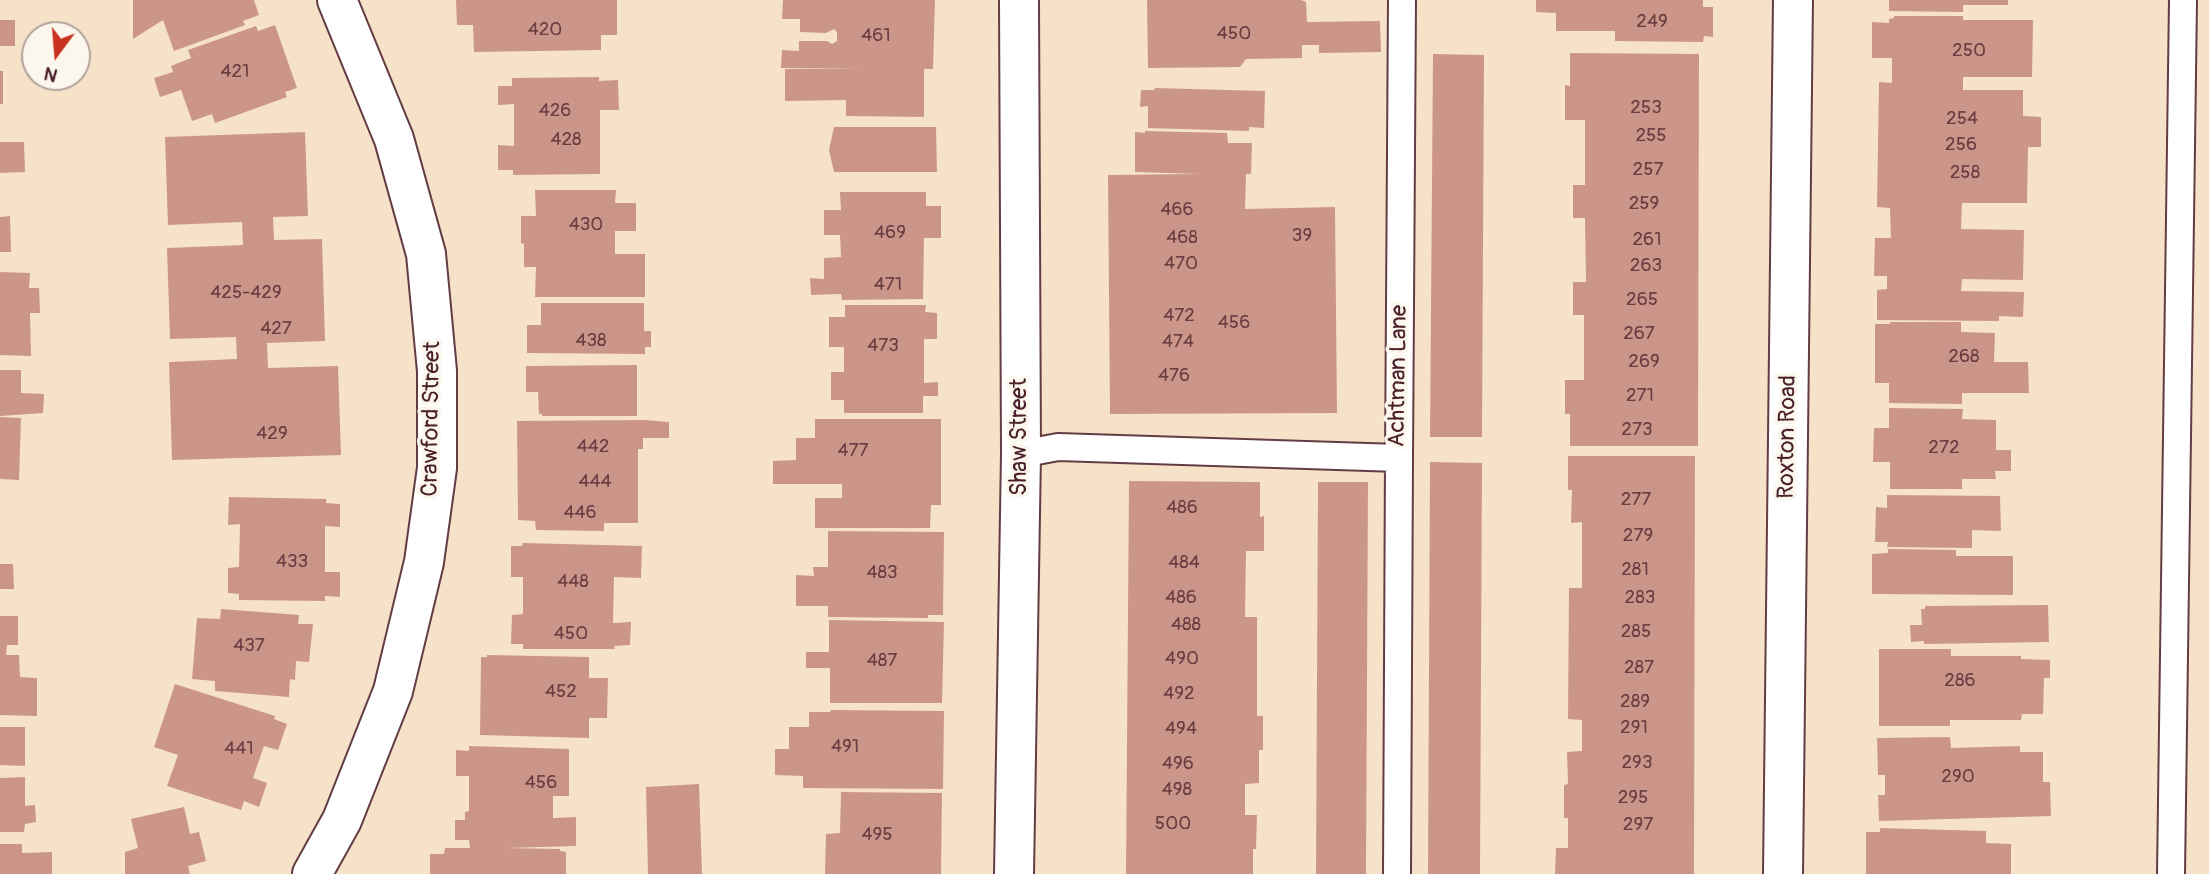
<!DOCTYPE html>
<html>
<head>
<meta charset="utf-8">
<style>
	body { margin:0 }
	#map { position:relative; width:2209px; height:874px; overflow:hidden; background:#f6e2c9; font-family:Pangolin,sans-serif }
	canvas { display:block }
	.north { position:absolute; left:21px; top:21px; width:70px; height:70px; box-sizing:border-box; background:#fbf7ec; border:2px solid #b4a19f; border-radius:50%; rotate:196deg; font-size:19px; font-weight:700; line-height:28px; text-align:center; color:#4a1f2b }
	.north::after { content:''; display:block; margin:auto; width:24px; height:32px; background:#c8321e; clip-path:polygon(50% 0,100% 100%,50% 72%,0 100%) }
</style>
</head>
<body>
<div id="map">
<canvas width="2209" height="874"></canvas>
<div class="north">N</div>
</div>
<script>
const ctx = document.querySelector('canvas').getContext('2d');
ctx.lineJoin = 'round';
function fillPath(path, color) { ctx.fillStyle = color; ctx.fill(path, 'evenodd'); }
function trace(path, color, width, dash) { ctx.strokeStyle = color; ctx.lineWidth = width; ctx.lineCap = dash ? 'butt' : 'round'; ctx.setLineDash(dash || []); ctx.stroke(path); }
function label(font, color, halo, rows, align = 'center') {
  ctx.font = font + ' Pangolin,sans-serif'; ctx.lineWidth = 7; ctx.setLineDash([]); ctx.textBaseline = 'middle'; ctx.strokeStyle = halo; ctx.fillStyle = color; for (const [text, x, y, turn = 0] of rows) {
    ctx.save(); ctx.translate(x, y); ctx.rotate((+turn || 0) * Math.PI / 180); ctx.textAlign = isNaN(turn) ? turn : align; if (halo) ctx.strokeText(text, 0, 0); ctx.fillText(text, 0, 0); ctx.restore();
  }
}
fillPath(new Path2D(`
	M 133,0 L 254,0 L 259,15 L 243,21 L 245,25 L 174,51 L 163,20 L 133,39 Z
	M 456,0 L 617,0 L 617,35 L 601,35 L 601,50 L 474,52 L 473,25 L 457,25 Z
	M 783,0 L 935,0 L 933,69 L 924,69 L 924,117 L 846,116 L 846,100 L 785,101 L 785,69 L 866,69 L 781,68 L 782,50 L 799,51 L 799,41 L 827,41 L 832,44 L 837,41 L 837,32 L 834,29 L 826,33 L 800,32 L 800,19 L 782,19 Z
	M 1147,0 L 1301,0 L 1306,2 L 1307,22 L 1380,21 L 1381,52 L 1319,53 L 1319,45 L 1302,45 L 1302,58 L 1246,59 L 1240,67 L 1148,68 Z
	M 1536,0 L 1703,0 L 1703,7 L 1713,7 L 1713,37 L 1704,36 L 1703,42 L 1615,41 L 1615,31 L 1556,31 L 1556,13 L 1536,12 Z
	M 1889,0 L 2008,0 L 2008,5 L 1963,5 L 1963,12 L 1889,11 Z
	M 1894,16 L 1963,16 L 1963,20 L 2033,20 L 2032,77 L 1963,77 L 1963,90 L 2023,90 L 2023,116 L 2041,117 L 2041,147 L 2028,147 L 2027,203 L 1962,203 L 1961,229 L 2024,230 L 2023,280 L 1962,279 L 1961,291 L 2024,292 L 2023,317 L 1999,316 L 1999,321 L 1877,320 L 1877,290 L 1887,289 L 1887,276 L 1874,276 L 1875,238 L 1891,238 L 1890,208 L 1877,207 L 1879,82 L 1892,83 L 1892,58 L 1872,58 L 1872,22 L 1889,23 L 1889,19 L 1894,18 Z
	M 0,20 L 15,20 L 15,46 L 0,46 Z
	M 275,25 L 297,88 L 285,92 L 287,97 L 215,123 L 212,114 L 192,121 L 181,90 L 160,97 L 154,78 L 173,72 L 171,66 L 191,58 L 188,50 L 256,26 L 258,31 Z
	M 1570,53 L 1699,54 L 1698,446 L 1570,446 L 1570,414 L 1565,414 L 1565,380 L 1584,380 L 1584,315 L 1573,315 L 1573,282 L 1586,282 L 1585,218 L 1573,218 L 1573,185 L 1585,185 L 1585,120 L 1565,120 L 1565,85 L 1570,86 Z
	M 1433,54 L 1484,55 L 1482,437 L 1430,437 Z
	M 0,71 L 3,71 L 3,104 L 0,104 Z
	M 599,77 L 599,81 L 618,80 L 619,110 L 600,110 L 600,174 L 513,175 L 513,170 L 498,170 L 498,145 L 514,146 L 514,104 L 498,105 L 498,86 L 512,86 L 512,78 Z
	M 1155,88 L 1265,91 L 1264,128 L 1249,127 L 1249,131 L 1148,128 L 1148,106 L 1140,107 L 1141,90 L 1154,90 Z
	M 834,127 L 936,127 L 937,172 L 834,172 L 829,150 Z
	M 1145,131 L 1227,133 L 1228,143 L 1252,143 L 1251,174 L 1246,174 L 1245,209 L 1335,207 L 1337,413 L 1110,414 L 1108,175 L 1200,174 L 1135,172 L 1135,132 L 1145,133 Z
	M 305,132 L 308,216 L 273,217 L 274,240 L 322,239 L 325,341 L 267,343 L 268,368 L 338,366 L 341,455 L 172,460 L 169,362 L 237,359 L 236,337 L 170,339 L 167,248 L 243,245 L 242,222 L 168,225 L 165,137 Z
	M 0,142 L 24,142 L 25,172 L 0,173 Z
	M 535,190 L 616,190 L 615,203 L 636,203 L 636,231 L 615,231 L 615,254 L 645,254 L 645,297 L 535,297 L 536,267 L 524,267 L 524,244 L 521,243 L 521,216 L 536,216 Z
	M 840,192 L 926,192 L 926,206 L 941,206 L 941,238 L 924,238 L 923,299 L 842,300 L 841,294 L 811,295 L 810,278 L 824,279 L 824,258 L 841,257 L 840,235 L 824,235 L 824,210 L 841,210 Z
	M 10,216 L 11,252 L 0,252 L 0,217 Z
	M 0,272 L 30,273 L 29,288 L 39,288 L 40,313 L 30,313 L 31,356 L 0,355 Z
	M 541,303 L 644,303 L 644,331 L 651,331 L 651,347 L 645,347 L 645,354 L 527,353 L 527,325 L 541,325 Z
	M 845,305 L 926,305 L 925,312 L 937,313 L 937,339 L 924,339 L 924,383 L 938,382 L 938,396 L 923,396 L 923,413 L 844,413 L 844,400 L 831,400 L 831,372 L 844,372 L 844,347 L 829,347 L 829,317 L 845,317 Z
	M 1890,322 L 1961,322 L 1961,332 L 1995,333 L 1994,362 L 2028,362 L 2029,393 L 1962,393 L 1962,404 L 1889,403 L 1889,383 L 1875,383 L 1875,324 L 1890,324 Z
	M 637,365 L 637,416 L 542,416 L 542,414 L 539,414 L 538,392 L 526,392 L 526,366 Z
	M 0,370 L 21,370 L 21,393 L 44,394 L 43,413 L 0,416 Z
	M 1889,408 L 1963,409 L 1962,419 L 1996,420 L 1996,450 L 2011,450 L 2011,471 L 1995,471 L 1996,479 L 1962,479 L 1962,489 L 1890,489 L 1890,462 L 1873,462 L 1874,428 L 1889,428 Z
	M 0,417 L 21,418 L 19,480 L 0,479 Z
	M 815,419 L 941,419 L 941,505 L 931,505 L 930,528 L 815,528 L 815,498 L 842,498 L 842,484 L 773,484 L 773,461 L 796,460 L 796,438 L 815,438 Z
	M 644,420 L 669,422 L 669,438 L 643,438 L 643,449 L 638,449 L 638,523 L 604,523 L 604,531 L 536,530 L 535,521 L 518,520 L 517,421 Z
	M 1568,456 L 1695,456 L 1694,874 L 1555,874 L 1556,848 L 1568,848 L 1568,818 L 1564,818 L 1564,785 L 1568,784 L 1567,752 L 1582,751 L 1582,720 L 1568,719 L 1569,588 L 1582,588 L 1582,522 L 1571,523 L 1572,490 L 1568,490 Z
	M 1430,462 L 1482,463 L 1480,874 L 1428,874 Z
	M 1129,481 L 1260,482 L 1260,517 L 1264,516 L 1264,551 L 1246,551 L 1245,617 L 1257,617 L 1257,716 L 1263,716 L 1263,750 L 1259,750 L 1259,783 L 1245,784 L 1245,815 L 1257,815 L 1256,849 L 1253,849 L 1253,874 L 1126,874 Z
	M 1318,482 L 1368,482 L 1366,874 L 1316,874 Z
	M 1887,495 L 2000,496 L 2001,531 L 1972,530 L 1972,548 L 1887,547 L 1888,542 L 1875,542 L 1876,507 L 1887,508 Z
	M 229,497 L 326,499 L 326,503 L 340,504 L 340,527 L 325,526 L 325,572 L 340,572 L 340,597 L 325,596 L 325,601 L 239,600 L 239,594 L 228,593 L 228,568 L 239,567 L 240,524 L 228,525 Z
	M 828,531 L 944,532 L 943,615 L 928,615 L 928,618 L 828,617 L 828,606 L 796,606 L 796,575 L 814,576 L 813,567 L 828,567 Z
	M 523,543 L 642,546 L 641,578 L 614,577 L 613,623 L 631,622 L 630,645 L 614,646 L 615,649 L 523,649 L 523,644 L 511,644 L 512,615 L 523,614 L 523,577 L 511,577 L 511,546 L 522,546 Z
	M 1888,549 L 1956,550 L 1956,556 L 2013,556 L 2013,595 L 1872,594 L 1872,554 L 1888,553 Z
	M 0,564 L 13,564 L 14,589 L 0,589 Z
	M 2048,605 L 2049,642 L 1924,644 L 1924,641 L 1911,642 L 1910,625 L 1922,625 L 1921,609 L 1925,609 L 1925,606 Z
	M 221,609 L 299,615 L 298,624 L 313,624 L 309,662 L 296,661 L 295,680 L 290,679 L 289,697 L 215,691 L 215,681 L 192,679 L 197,618 L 220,619 Z
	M 0,616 L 18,616 L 18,645 L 7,645 L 6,655 L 19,655 L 20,677 L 37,678 L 37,716 L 0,715 Z
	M 829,620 L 944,622 L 942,703 L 830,703 L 830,668 L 806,668 L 806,652 L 829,652 Z
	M 1879,649 L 1951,649 L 1951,656 L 2021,656 L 2021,659 L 2050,660 L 2050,678 L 2044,678 L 2043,714 L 2022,714 L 2021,720 L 1950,720 L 1950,726 L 1879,726 Z
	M 487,655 L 589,657 L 589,678 L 608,678 L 607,718 L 589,718 L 589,738 L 480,735 L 481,657 L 487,657 Z
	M 175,684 L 275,716 L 274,719 L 287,724 L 278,750 L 264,746 L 253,778 L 267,783 L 259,807 L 244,801 L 241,810 L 167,786 L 178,755 L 154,747 Z
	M 831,710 L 944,711 L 943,789 L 803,788 L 803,776 L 775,775 L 775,749 L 789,749 L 789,727 L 809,727 L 809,712 L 830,712 Z
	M 0,727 L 25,727 L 25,766 L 0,765 Z
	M 1950,737 L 1951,748 L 2020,746 L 2020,752 L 2043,752 L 2043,782 L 2050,782 L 2051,816 L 1879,821 L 1878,795 L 1885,795 L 1885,775 L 1878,775 L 1877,738 Z
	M 469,746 L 569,749 L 569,796 L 553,796 L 553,818 L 576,817 L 576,846 L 506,848 L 560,849 L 560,851 L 566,852 L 566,874 L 430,874 L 430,854 L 444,854 L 445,848 L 470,848 L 469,840 L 455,840 L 455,820 L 465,820 L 465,812 L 469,811 L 469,776 L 456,776 L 456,750 L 469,751 Z
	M 25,777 L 25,806 L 35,805 L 36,822 L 25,824 L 24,832 L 0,832 L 0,778 Z
	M 699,784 L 702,874 L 648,874 L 646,787 Z
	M 841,792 L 942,793 L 941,874 L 825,874 L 826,834 L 840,833 Z
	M 184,807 L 190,834 L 199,832 L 206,861 L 188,866 L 190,874 L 125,874 L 125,852 L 138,848 L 131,819 Z
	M 1880,828 L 1986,831 L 1986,843 L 2011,844 L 2011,874 L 1866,874 L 1866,832 L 1880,832 Z
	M 0,844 L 22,844 L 22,853 L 52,852 L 52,874 L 0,874 Z`), '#cb9689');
const lane = new Path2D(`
	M 1021,454 L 1058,447 L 1399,458 L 1402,0
	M 1397,874 L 1399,458
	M 2171,874 L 2183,0`);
const street = new Path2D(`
	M 312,874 L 342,820 L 393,691 L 424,562 L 437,468 L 437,371 L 426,254 L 394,139 L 337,0
	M 1014,874 L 1021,454 L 1019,0
	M 1783,874 L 1793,0`);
trace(lane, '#643c43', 30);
trace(street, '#643c43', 42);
trace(lane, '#fff', 26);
trace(street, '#fff', 38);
label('19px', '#6a3d42', null, [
	["249",1652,22],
	["420",545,30],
	["450",1234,34],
	["461",876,36],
	["250",1969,51],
	["421",235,72],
	["253",1646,108],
	["426",555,111],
	["254",1962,119],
	["255",1651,136],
	["428",566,140],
	["256",1961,145],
	["257",1648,170],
	["258",1965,173],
	["259",1644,204],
	["466",1177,210],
	["430",586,225],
	["469",890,233],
	["39",1302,236],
	["468",1182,238],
	["261",1647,240],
	["470",1181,264],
	["263",1646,266],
	["471",888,285],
	["425-429",246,293],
	["265",1642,300],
	["472",1179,316],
	["456",1234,323],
	["427",276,329],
	["267",1639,334],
	["438",591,341],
	["474",1178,342],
	["473",883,346],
	["268",1964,357],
	["269",1644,362],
	["476",1174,376],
	["271",1640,396],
	["273",1637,430],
	["429",272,434],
	["442",593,447],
	["272",1944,448],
	["477",853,451],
	["444",595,482],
	["277",1636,500],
	["486",1182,508],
	["446",580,513],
	["279",1638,536],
	["433",292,562],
	["484",1184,563],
	["281",1635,570],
	["483",882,573],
	["448",573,582],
	["486",1181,598],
	["283",1640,598],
	["488",1186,625],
	["285",1636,632],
	["450",571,634],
	["437",249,646],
	["490",1182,659],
	["487",882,661],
	["287",1639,668],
	["286",1960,681],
	["452",561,692],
	["492",1179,694],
	["289",1635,702],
	["291",1634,728],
	["494",1181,729],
	["491",845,747],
	["441",239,749],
	["293",1637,763],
	["496",1178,764],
	["290",1958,777],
	["456",541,783],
	["498",1177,790],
	["295",1633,798],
	["500",1173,824],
	["297",1638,825],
	["495",877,835]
]);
label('23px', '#4a1f2b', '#fbf7ec', [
	["Achtman Lane",1399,376,-89],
	["Crawford Street",432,419,-89],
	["Shaw Street",1020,437,-90],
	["Roxton Road",1788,437,-89]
]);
</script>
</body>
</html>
